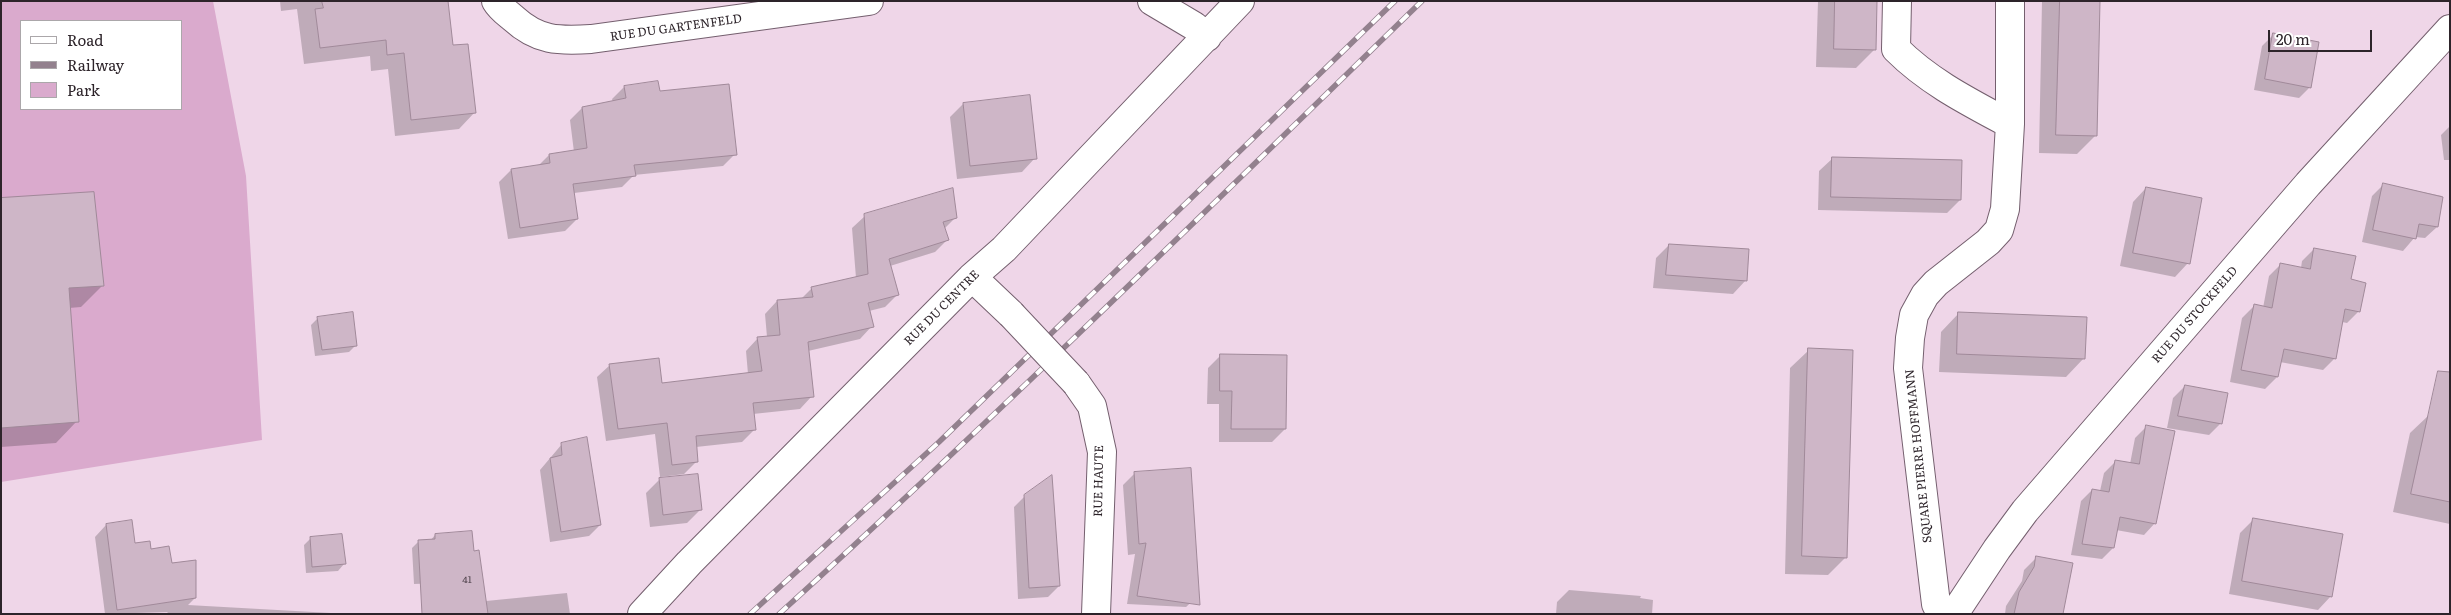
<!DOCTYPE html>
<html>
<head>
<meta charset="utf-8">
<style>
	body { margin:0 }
	#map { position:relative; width:2451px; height:615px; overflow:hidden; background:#efd6e8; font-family:Literata,serif }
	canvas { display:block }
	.frame { position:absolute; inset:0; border:2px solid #2d242a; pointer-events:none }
	.legend { position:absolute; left:20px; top:20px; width:162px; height:90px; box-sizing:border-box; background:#fff; border:1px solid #aba7aa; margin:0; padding:6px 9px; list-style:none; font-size:15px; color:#2d242a }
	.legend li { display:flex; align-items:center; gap:10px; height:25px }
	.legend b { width:25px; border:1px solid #aba7aa }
	.scale { position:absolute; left:2268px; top:30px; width:104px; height:22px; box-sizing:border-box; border:2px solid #2d242a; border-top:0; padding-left:6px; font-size:15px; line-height:18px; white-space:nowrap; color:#2d242a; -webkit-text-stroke:4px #fff; paint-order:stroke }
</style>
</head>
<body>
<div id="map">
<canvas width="2451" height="615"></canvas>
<div class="frame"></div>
<ul class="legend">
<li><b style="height:6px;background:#fff"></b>Road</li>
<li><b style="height:6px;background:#93818e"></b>Railway</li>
<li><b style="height:14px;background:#daaacd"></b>Park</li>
</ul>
<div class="scale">20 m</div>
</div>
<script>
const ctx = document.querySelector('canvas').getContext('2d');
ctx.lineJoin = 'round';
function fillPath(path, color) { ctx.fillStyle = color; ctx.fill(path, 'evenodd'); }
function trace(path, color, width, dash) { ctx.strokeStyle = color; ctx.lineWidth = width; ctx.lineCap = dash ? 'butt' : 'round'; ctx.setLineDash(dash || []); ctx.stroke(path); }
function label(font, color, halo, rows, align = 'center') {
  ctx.font = font + ' Literata,serif'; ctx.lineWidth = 5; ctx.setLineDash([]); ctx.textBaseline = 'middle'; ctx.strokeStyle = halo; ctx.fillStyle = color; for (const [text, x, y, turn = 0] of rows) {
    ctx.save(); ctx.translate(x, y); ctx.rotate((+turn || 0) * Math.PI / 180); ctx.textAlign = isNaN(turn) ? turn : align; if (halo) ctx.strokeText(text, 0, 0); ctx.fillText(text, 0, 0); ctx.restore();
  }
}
fillPath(new Path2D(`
	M 1,1 L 213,1 L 246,176 L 262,440 L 1,482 ZM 21,21 L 181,21 L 181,109 L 21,109 Z`), '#daaacd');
fillPath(new Path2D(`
	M 280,1 L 365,1 L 452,47 L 475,112 L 459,129 L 395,136 L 388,69 L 371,71 L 370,56 L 304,64 L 297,9 L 281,11 Z
	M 1818,1 L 1876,1 L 1874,50 L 1856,68 L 1816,67 Z
	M 2042,1 L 2099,1 L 2095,136 L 2077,154 L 2039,153 Z
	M 2273,35 L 2310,87 L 2299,98 L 2254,90 L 2262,46 Z
	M 624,87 L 659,93 L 735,154 L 723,166 L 634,175 L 622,187 L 574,193 L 577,219 L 565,231 L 508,239 L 499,182 L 511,170 L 538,166 L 549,155 L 574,152 L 570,120 L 582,108 L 613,102 L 612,99 Z
	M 963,104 L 1035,158 L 1022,172 L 957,179 L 950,117 Z
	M 2450,126 L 2450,160 L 2444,160 L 2441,135 Z
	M 1833,158 L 1960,200 L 1947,213 L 1818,210 L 1819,171 Z
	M 2384,184 L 2442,196 L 2437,227 L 2425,238 L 2415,237 L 2403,251 L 2362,242 L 2372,196 Z
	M 2146,188 L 2188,263 L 2175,277 L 2120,266 L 2133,202 Z
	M 1,200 L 102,286 L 81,307 L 69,308 L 77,421 L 56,443 L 1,447 Z
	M 865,216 L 955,218 L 944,229 L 947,240 L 935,252 L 890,266 L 897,295 L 885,307 L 869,311 L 872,326 L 860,339 L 808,351 L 812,396 L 800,409 L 753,414 L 755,429 L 742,442 L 696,447 L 697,461 L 684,474 L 660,477 L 655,434 L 606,441 L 597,377 L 610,365 L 661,384 L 748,374 L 746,351 L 758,338 L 767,337 L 765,314 L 777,301 L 801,299 L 811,289 L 856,278 L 852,228 Z
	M 1669,245 L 1746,280 L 1733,294 L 1653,288 L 1656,258 Z
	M 2314,249 L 2350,280 L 2359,311 L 2347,323 L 2342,322 L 2335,358 L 2323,370 L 2280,362 L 2277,377 L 2265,389 L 2230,382 L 2242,318 L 2254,306 L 2263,308 L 2269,276 L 2281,264 L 2301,268 L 2302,261 Z
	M 1959,313 L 2084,358 L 2066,377 L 1939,372 L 1941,332 Z
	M 318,318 L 355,346 L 349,352 L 315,356 L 311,325 Z
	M 1809,350 L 1846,557 L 1828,575 L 1785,574 L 1790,368 Z
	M 1221,355 L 1285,429 L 1272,442 L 1219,442 L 1219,404 L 1207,404 L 1208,368 Z
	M 2185,386 L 2221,423 L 2209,435 L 2167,428 L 2173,398 Z
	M 2429,415 L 2450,419 L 2450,524 L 2393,512 L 2410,433 Z
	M 2146,427 L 2155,523 L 2144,535 L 2116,530 L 2113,548 L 2102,559 L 2071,555 L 2081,501 L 2092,490 L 2100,491 L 2104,473 L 2115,462 L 2130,464 L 2135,438 Z
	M 562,444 L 600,525 L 589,536 L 550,542 L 540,470 Z
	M 1135,473 L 1198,596 L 1186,607 L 1127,604 L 1135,554 L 1128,555 L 1123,485 Z
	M 659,480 L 700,510 L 687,523 L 650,527 L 646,493 Z
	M 1025,496 L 1059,586 L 1048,597 L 1018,599 L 1014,507 Z
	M 2253,520 L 2331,596 L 2318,610 L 2229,594 L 2240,533 Z
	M 131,522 L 134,545 L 150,551 L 171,564 L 195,598 L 188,605 L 349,614 L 166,614 L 168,612 L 105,614 L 95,537 L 106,525 Z
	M 435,535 L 468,582 L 414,584 L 412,548 L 419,541 L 430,541 Z
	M 310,539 L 344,564 L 338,571 L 306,573 L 304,545 Z
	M 2037,557 L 2062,614 L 2005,614 L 2006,606 L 2022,581 L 2024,570 Z
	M 1569,590 L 1641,596 L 1640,598 L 1653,600 L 1652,614 L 1556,614 L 1557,602 Z
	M 567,593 L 570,614 L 478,614 L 477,609 L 486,601 Z`), '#0003');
const building = new Path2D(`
	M 322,1 L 448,1 L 453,45 L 468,44 L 476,113 L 411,120 L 404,53 L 387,55 L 386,40 L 320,48 L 315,9 L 323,8 Z
	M 1835,1 L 1877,1 L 1876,50 L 1834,49 Z
	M 2060,1 L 2100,1 L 2097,136 L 2056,135 Z
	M 2273,33 L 2319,42 L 2311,88 L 2265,79 Z
	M 658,81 L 660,91 L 729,84 L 737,155 L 634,165 L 636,176 L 573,184 L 578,219 L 520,228 L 511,169 L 550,163 L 549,154 L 587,148 L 582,107 L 626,98 L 624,86 Z
	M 1030,95 L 1037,159 L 970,166 L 963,103 Z
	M 1832,157 L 1962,160 L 1961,200 L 1831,197 Z
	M 2383,183 L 2443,197 L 2438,227 L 2419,224 L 2416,239 L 2373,230 Z
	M 2146,187 L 2202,198 L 2190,264 L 2133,253 Z
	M 953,188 L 957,218 L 943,222 L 949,240 L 889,259 L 899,295 L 868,303 L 874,327 L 808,342 L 814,397 L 753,403 L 756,430 L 696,436 L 698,462 L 672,465 L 667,423 L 618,429 L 609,364 L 659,358 L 662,383 L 762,371 L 757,337 L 780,335 L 777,300 L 813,297 L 811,287 L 868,274 L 864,214 Z
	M 94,192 L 104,286 L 69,288 L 79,422 L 1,428 L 1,198 Z
	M 1669,244 L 1749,249 L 1747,281 L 1666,275 Z
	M 2314,248 L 2356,256 L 2351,279 L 2366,283 L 2360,312 L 2345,309 L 2336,359 L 2284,349 L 2278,377 L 2241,370 L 2254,304 L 2272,308 L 2280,263 L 2310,269 Z
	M 353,312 L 357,346 L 322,350 L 317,317 Z
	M 1958,312 L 2087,317 L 2085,359 L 1957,354 Z
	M 1808,348 L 1853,350 L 1847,558 L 1802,556 Z
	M 1220,354 L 1287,355 L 1286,429 L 1231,429 L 1232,391 L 1220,391 Z
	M 2438,371 L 2450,372 L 2450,502 L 2411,494 Z
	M 2185,385 L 2228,393 L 2222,424 L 2178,416 Z
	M 2146,425 L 2175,431 L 2156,524 L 2120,517 L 2114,548 L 2082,544 L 2092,489 L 2109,492 L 2115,460 L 2139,464 Z
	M 587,437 L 601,525 L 561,532 L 550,458 L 562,455 L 561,443 Z
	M 1191,468 L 1200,605 L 1137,596 L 1146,543 L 1139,544 L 1134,472 Z
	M 698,474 L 702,510 L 663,515 L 659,478 Z
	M 1052,475 L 1060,586 L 1029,588 L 1024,495 Z
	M 2253,518 L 2343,534 L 2332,597 L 2242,581 Z
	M 132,520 L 135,543 L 150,541 L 151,549 L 169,546 L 172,563 L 196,560 L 196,598 L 117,610 L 106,524 Z
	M 472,531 L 474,551 L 479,550 L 488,614 L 422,614 L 418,540 L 435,539 L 435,534 Z
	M 342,534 L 346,564 L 312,567 L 310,537 Z
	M 2036,556 L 2073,563 L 2063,614 L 2014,614 L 2019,592 L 2034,567 Z`);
fillPath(building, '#ceb6c7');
trace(building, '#a08999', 1);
const minor = new Path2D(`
	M 496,1 C 500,8 507,13 513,18 C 538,41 558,41 591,39 L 869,1
	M 1152,1 L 1194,26 L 1207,37
	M 1897,1 L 1896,49 C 1929,82 1969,102 2010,124
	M 972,277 L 1011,314
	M 1076,383 L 1092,406 L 1102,452 L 1096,614
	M 642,614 L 689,563 L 972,277 L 1004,249 L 1240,1
	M 1941,614 L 1936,604 L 1908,368 L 1910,338 L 1914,315 L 1925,295 L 1936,283 L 1988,242 L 1999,230 L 2005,209 L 2010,124 L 2010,1
	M 1954,614 L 1997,549 L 2025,511 L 2308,184 L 2450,29`);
trace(minor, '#745f6e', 30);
trace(minor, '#fff', 28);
const rail = new Path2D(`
	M 750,614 L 939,442 L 1395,1
	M 779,614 C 998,415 1210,207 1422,1`);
trace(rail, '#93818e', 5.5);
trace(rail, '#fff', 4, [11]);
const minorBridge = new Path2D(`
	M 1011,314 L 1076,383`);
trace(minorBridge, '#745f6e', 30, []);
trace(minorBridge, '#fff', 28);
label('10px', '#554851', null, [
	["41",467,580]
]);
label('12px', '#2d242a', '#fff', [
	["RUE DU GARTENFELD",676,28,-8],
	["RUE DU CENTRE",942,308,-45],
	["RUE DU STOCKFELD",2195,315,-49],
	["SQUARE PIERRE HOFFMANN",1919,456,-96],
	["RUE HAUTE",1099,481,-89]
]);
</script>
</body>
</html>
